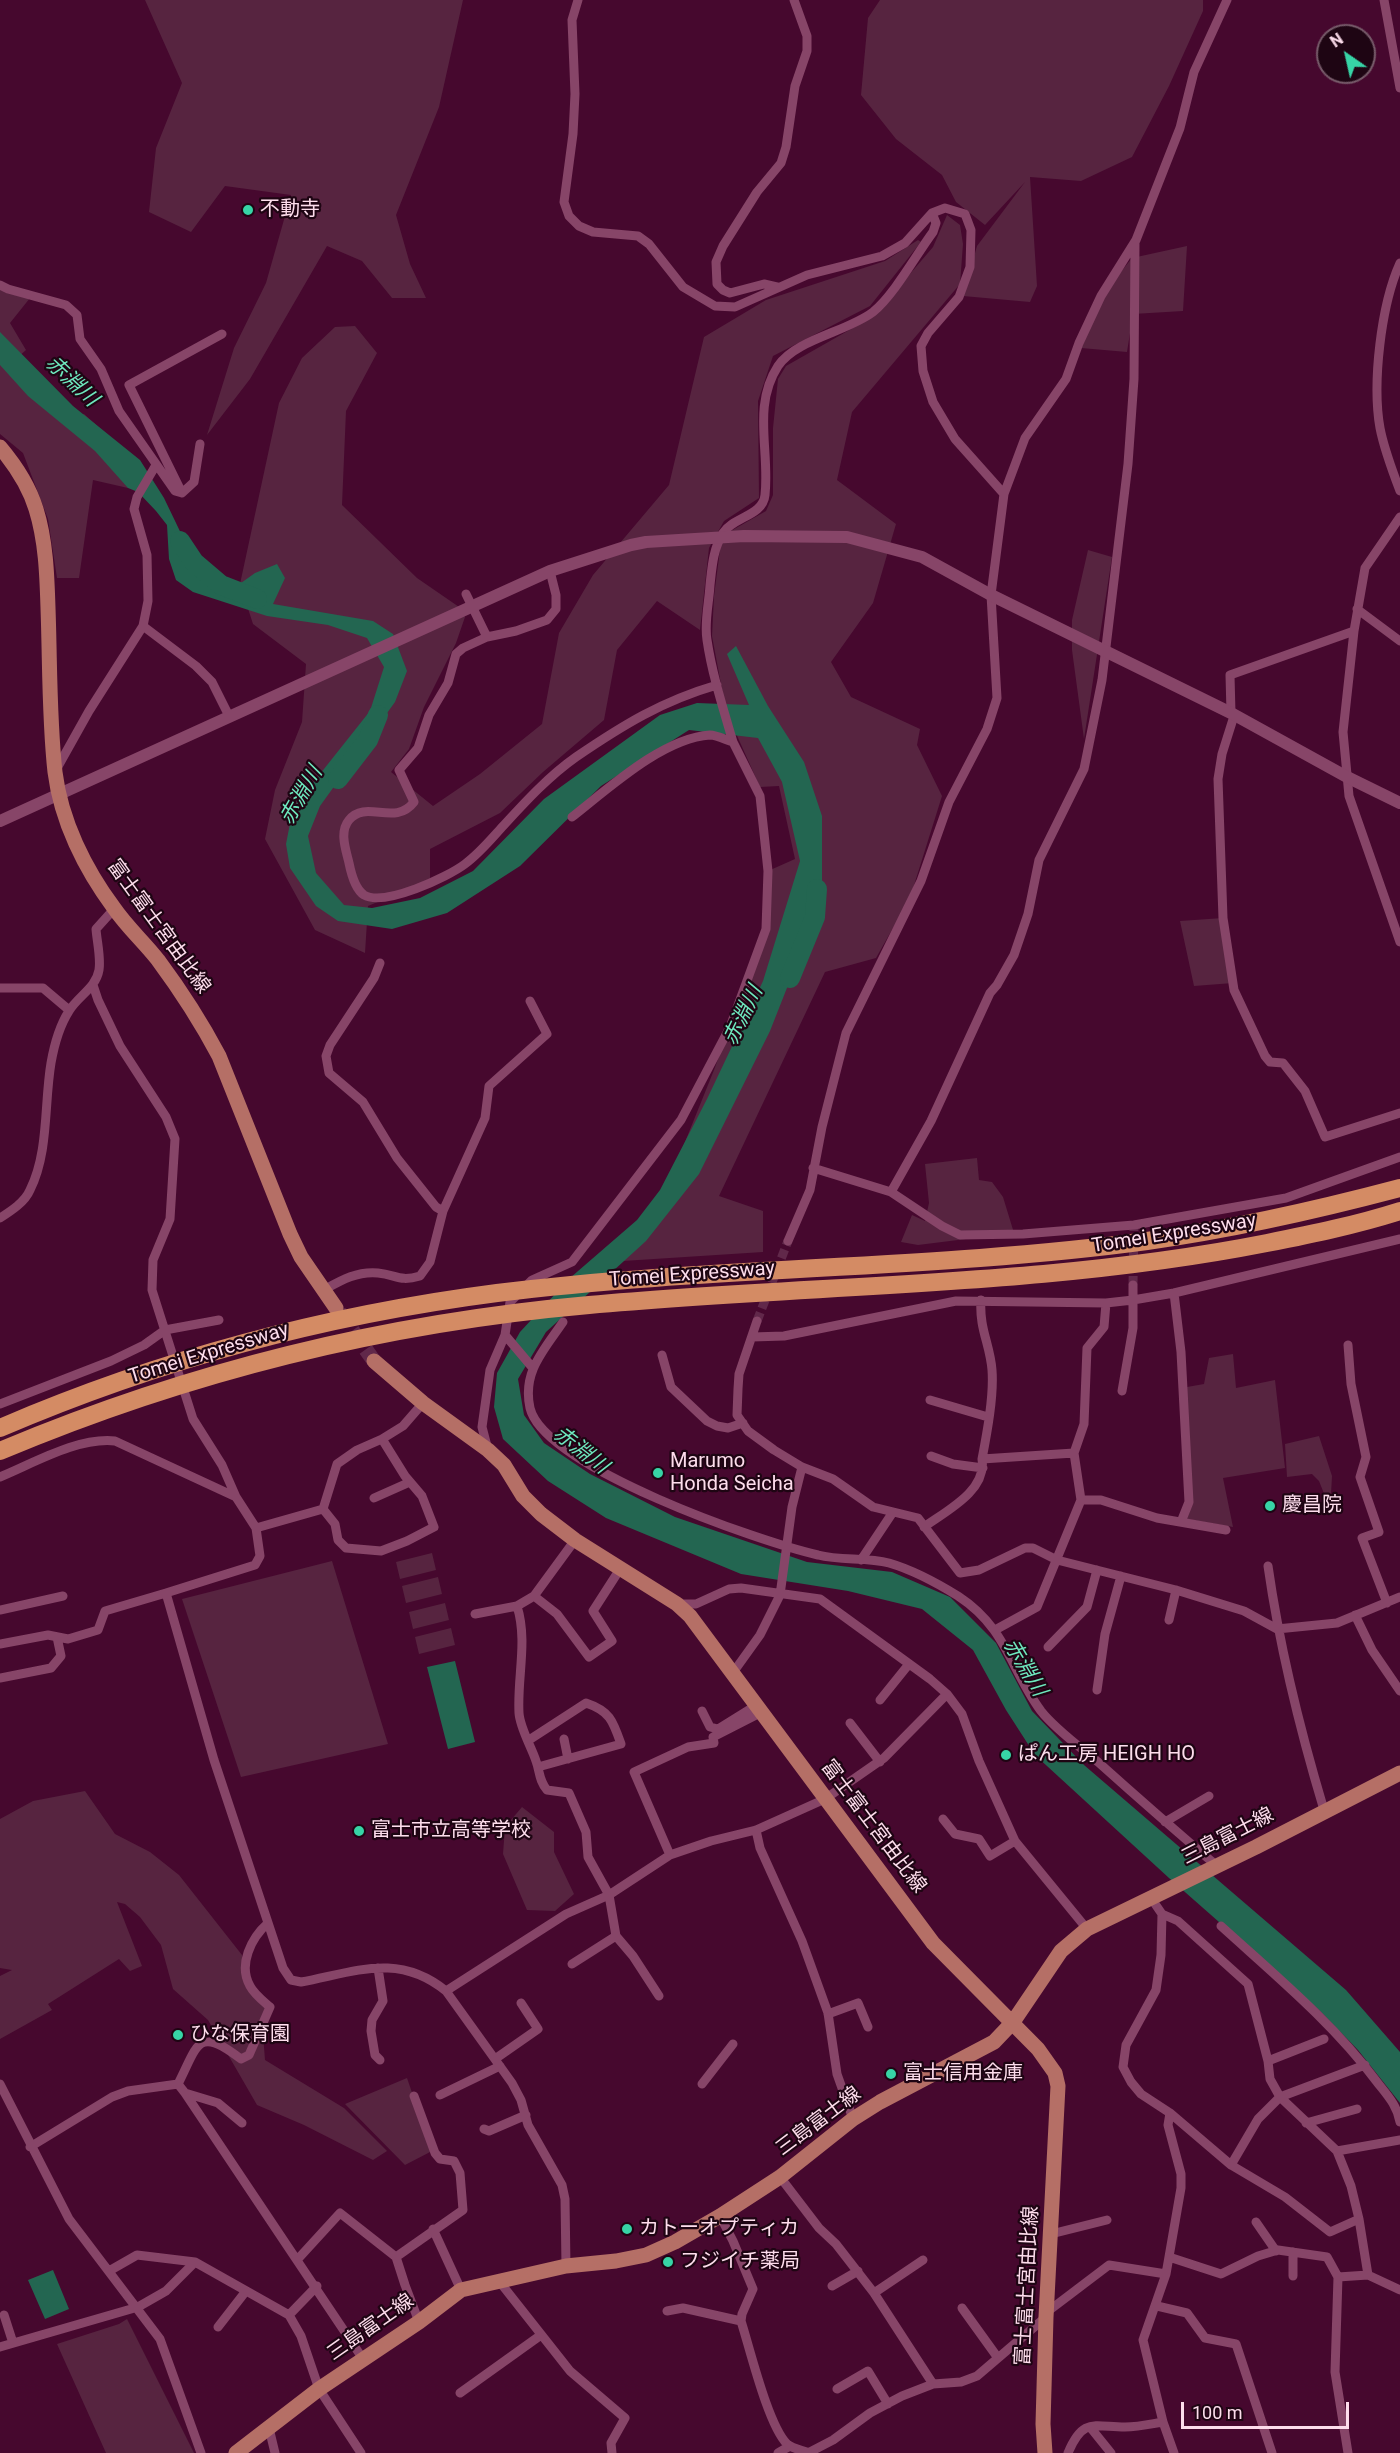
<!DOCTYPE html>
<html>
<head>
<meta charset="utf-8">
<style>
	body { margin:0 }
	#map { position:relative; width:1400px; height:2453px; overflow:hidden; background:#46082e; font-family:Roboto,sans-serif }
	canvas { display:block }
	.north { position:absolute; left:1316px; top:24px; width:60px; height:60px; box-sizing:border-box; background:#1e0513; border:2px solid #775b6a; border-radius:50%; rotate:326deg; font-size:16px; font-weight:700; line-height:24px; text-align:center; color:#fdddec }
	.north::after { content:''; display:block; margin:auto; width:21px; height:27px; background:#37d4a6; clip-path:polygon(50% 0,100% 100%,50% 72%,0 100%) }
	.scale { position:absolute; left:1181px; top:2402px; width:168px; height:27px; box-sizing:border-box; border:3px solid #fdddec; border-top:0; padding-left:8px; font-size:18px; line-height:21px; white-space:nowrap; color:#fdddec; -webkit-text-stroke:4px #1e0513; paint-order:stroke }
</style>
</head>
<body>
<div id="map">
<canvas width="1400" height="2453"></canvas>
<div class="north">N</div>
<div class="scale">100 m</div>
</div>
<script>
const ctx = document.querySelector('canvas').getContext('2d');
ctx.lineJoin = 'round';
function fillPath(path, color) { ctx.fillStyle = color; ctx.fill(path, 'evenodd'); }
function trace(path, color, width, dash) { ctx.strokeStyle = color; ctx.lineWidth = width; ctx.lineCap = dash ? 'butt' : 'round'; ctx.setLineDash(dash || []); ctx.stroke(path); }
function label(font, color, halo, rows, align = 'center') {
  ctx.font = font + ' Roboto,"Noto Sans JP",sans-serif'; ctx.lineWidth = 4.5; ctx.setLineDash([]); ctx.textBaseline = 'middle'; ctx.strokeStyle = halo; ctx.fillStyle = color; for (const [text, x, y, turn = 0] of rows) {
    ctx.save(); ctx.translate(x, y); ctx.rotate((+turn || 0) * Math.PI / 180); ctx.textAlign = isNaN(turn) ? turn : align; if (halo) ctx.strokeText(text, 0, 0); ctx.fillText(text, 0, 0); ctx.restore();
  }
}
fillPath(new Path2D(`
	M 145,0 L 463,0 L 439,107 L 396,215 L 410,264 L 426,298 L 392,298 L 362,261 L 327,246 L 250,379 L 207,435 L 234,348 L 266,283 L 291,195 L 225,186 L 191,232 L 149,212 L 156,148 L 182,83 Z
	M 880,0 L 1203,0 L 1203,11 L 1169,86 L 1132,157 L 1081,181 L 1030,177 L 1037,286 L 1030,302 L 963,296 L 977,246 L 1025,182 L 985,225 L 956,202 L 942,175 L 896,139 L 861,95 L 868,18 Z
	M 947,215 L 960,225 L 963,244 L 960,284 L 852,412 L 837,480 L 896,524 L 873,603 L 831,662 L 851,697 L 920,729 L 917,745 L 942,796 L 910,898 L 876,958 L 825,972 L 719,1196 L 763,1211 L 763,1252 L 623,1261 L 654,1219 L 714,1070 L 766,929 L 768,871 L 795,859 L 779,786 L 760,787 L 726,711 L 712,636 L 714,596 L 721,542 L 729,532 L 766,511 L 773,495 L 773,428 L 778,379 L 786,366 L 874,316 L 933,247 Z
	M 918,240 L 921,242 L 870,306 L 773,356 L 758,401 L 759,498 L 724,521 L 709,548 L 700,630 L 657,601 L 617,650 L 604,720 L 543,772 L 500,813 L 430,849 L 430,880 L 368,906 L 365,953 L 315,930 L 265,839 L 275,790 L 302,722 L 306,664 L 253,624 L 240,584 L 279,403 L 302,358 L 335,327 L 355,326 L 377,353 L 346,411 L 342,505 L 417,578 L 462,609 L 465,617 L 456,643 L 424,707 L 409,749 L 391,772 L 433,806 L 480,774 L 542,724 L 559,633 L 593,575 L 669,485 L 704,337 L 766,300 L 885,261 Z
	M 1187,246 L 1183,311 L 1133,314 L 1127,352 L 1081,348 L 1108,288 L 1132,258 Z
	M 0,284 L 30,298 L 10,323 L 26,350 L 8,366 L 66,421 L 84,414 L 142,466 L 128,488 L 93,480 L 79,578 L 57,578 L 48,519 L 23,453 L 0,434 Z
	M 1088,550 L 1112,557 L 1084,739 L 1072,650 L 1072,620 Z
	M 1223,918 L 1233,983 L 1194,986 L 1180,921 Z
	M 977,1158 L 979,1180 L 992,1182 L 1003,1197 L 1014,1233 L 918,1245 L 901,1242 L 912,1215 L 925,1221 L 929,1203 L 925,1164 Z
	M 1233,1354 L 1236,1388 L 1275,1380 L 1285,1468 L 1223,1478 L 1233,1527 L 1186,1519 L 1187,1387 L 1204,1384 L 1209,1358 Z
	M 1319,1436 L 1332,1476 L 1331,1494 L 1336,1505 L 1329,1506 L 1319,1481 L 1312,1474 L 1287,1477 L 1285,1444 Z
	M 432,1553 L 436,1570 L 400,1579 L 396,1562 Z
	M 332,1561 L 388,1744 L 241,1777 L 182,1599 Z
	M 438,1577 L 442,1594 L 406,1603 L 402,1586 Z
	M 445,1603 L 449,1620 L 413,1629 L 409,1612 Z
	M 451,1628 L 455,1645 L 419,1654 L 415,1637 Z
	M 85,1791 L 115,1834 L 150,1852 L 179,1875 L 242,1955 L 247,1984 L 270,2007 L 262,2021 L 265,2060 L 344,2108 L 387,2151 L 373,2160 L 304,2125 L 257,2105 L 208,2020 L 173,1989 L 161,1945 L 140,1917 L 125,1904 L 117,1902 L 142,1966 L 130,1971 L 119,1959 L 48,2004 L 52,2010 L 0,2039 L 0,1976 L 12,1970 L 0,1968 L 0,1819 L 33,1801 Z
	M 522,1807 L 554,1832 L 554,1852 L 574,1894 L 555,1911 L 527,1910 L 503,1854 L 505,1827 Z
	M 407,2078 L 432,2151 L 405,2165 L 345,2104 Z
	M 127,2319 L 194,2453 L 106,2453 L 57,2344 L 119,2324 Z`), '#572440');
fillPath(new Path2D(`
	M 0,332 L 73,406 L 140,460 L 164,498 L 201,575 L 227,593 L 255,573 L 277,564 L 285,578 L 273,604 L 373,621 L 393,634 L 407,671 L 395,702 L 320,806 L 308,836 L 316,873 L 344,905 L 372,908 L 420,898 L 473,871 L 544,799 L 660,715 L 697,703 L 749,705 L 727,654 L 736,646 L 768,706 L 804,762 L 822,816 L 822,899 L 770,1031 L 699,1174 L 646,1241 L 546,1332 L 518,1379 L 524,1415 L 544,1443 L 590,1474 L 675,1517 L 807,1562 L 892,1572 L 950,1597 L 996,1643 L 1032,1711 L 1084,1765 L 1346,1990 L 1400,2052 L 1400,2103 L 1358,2050 L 1319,2010 L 1169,1878 L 1035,1755 L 1006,1710 L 973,1650 L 922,1609 L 848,1591 L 741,1574 L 606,1518 L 548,1481 L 503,1439 L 494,1407 L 497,1373 L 520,1332 L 570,1278 L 637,1220 L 660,1190 L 707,1099 L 763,981 L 800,861 L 782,782 L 758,738 L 689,730 L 601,786 L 520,866 L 447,913 L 392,929 L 338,921 L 316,906 L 290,868 L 286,844 L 293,808 L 370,711 L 384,667 L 367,638 L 328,625 L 267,616 L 193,592 L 176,580 L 169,559 L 167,525 L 156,511 L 138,492 L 128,488 L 95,451 L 28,396 L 0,365 Z
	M 455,1661 L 475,1742 L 448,1749 L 427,1667 Z
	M 53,2270 L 69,2309 L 45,2319 L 28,2280 Z`), '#236651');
trace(new Path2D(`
	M 180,541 L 194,562 L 221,585 L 257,599
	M 338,779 L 368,740 L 378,715
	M 790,978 L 815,917 L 817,889`), '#236651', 20);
trace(new Path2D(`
	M 1133,1285 L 1134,1225
	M 757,1321 L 788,1241`), '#61284a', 9, [9, 4.5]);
trace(new Path2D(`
	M 339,1312 L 374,1361`), '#61284a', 15, [15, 8]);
trace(new Path2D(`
	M 578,0 L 572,20 L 575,94 L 573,134 L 564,202 L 569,216 L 579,226 L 593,232 L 638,236 L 649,244 L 683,287 L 715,306 L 735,307 L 807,275 L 882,256 L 905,243 L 932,213 L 945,208 L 965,214 L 971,230 L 970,267 L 959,297 L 928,333 L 921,346 L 923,371 L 933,402 L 955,439 L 1004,494
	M 1384,0 L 1400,88
	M 1400,263 C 1381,305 1372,383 1380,428 C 1384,449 1392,470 1400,491
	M 0,285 L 8,289 L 66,305 L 77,315 L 80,339 L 101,369 L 119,411 L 175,491 L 182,493 L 194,482 L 200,444
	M 777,287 L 764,284 L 730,293 L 723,290 L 717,284 L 716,262 L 723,246 L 757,192 L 781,163 L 786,147 L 795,86 L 807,51 L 807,36 L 794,0
	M 182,493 L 129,385 L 222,334
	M 1400,517 L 1365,568 L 1354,631 L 1343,732 L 1349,796 L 1400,942
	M 550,571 L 556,595 L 556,609 L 547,620 L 516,631 L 487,637 L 463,648 L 456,654 L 448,683 L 429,715 L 418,748 L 399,770 L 414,802 C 395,827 366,799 349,820 C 339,832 346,850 349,863 C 351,873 355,889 364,895 C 384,907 448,877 465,864 C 480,853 492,838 504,825 C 526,801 549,776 576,757 C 623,725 662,701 717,685
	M 466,594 L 487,637
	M 1357,609 L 1400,641
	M 143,626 L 196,666 L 212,682 L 229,716
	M 1231,713 L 1230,675 L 1354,631
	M 1234,716 L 1222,754 L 1218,779 L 1223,918 L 1234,990 L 1265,1056 L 1270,1062 L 1283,1063 L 1305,1091 L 1325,1137 L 1400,1113
	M 733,742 C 723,708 712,674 707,640 C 704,623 709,603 710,585 C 712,567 713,549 723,533 C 733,517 763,516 765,495 C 770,451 752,406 778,366 C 796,339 847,332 873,312 C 894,295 916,255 933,232 L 936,223 L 932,213
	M 56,770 L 89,711 L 143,626 L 148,601 L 147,555 L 134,509 L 137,497 L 156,465
	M 380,963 L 374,978 L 330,1045 L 326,1056 L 329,1073 L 363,1102 L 397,1158 L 436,1207 L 443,1211
	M 93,985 L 98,1000 L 120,1046 L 166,1117 L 175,1139 L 170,1219 L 153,1260 L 152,1290 L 193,1419 L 222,1465 L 236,1497
	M 0,988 L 43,988 L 69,1010
	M 813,1168 L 891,1192 L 942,1226 L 960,1235 L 1023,1234 L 1134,1225 L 1286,1198 L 1400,1157
	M 891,1192 L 931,1121 L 990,993 L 997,985 L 1014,955 L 1028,914 L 1039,860 L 1084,769 L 1102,680 L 1128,464 L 1134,379 L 1135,242
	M 0,1218 C 11,1211 25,1202 30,1190 C 49,1152 44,1104 51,1063 C 54,1046 60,1025 69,1011 C 78,996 96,988 99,970 C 101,958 97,942 96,929 L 114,909
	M 788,1241 L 810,1190 L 822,1127 L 846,1033 L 921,881 L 949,802 L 987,729 L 997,698 L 991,595 L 1004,494 L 1025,438 L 1066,379 L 1079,343 L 1101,296 L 1136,240 L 1180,128 L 1194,72 L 1227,0
	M 322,1291 C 340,1281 356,1271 378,1273 C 397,1275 399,1282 420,1276 L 430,1262 L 443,1211 L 485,1118 L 489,1086 L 547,1034 L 530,1001
	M 1174,1293 L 1181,1352 L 1189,1502 L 1181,1522
	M 757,1321 L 739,1374 L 738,1389 L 737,1415 L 748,1431 L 774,1450 L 802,1467 L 833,1479 L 873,1507 L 918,1518 L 960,1573 L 979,1570 L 1025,1548 L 1033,1548 L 1057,1560 L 1176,1590 L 1244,1611 L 1277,1629 L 1337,1623 L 1400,1597
	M 563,1322 C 544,1350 522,1372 530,1408 C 544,1467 760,1542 818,1555 C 841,1561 866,1557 889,1563 C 913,1570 937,1583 958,1596 C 1007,1628 1010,1669 1041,1711 C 1055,1729 1080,1747 1098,1762 C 1137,1797 1177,1832 1217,1866
	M 505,1335 L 532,1367
	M 752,1337 L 784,1336 L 956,1301 L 1106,1303 L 1133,1300 L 1174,1293 L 1400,1239
	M 1348,1345 L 1351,1384 L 1366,1457 L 1360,1477 L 1379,1532 L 1362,1538 L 1387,1603
	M 662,1355 L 671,1387 L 707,1421 L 717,1426 L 728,1428 L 743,1423
	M 1122,1391 L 1133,1328 L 1133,1285
	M 930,1400 L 988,1417
	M 0,1404 L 111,1361 L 144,1345 L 165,1330 L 219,1320
	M 488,1450 L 482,1427 L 490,1370 L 505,1335 L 510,1302 L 532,1280 L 572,1262 L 681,1120 L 730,1027 L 766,929 L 768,871 L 760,796 L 733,742 C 726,740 717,735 710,735 C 663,738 609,788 572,817
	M 931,1456 L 953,1464 L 983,1468
	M 982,1459 L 1074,1453
	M 0,1477 C 34,1463 78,1437 115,1441 L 236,1497 L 256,1528 L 260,1556 L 255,1565 L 166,1593 L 214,1760 L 283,1968 L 291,1980 L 301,1982 C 355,1972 398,1952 446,1991 L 512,2083 L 521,2100 L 528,2125 L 562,2185 L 565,2199 L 566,2266
	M 374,1498 L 410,1482
	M 1081,1500 L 1101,1500 L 1157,1518 L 1226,1530
	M 323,1509 L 335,1524 L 338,1540 L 346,1548 L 381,1551 L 407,1541 L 434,1527 L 422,1496 L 405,1476 L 382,1439
	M 924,1527 C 946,1511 987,1491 982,1459 C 987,1433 994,1396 992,1370 C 990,1344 979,1329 981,1300
	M 256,1528 L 323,1509 L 337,1464 L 357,1450 L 382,1439 L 403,1426 L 423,1403
	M 575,1540 L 534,1596 L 517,1606 C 528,1641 517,1677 519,1713 C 520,1728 531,1746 536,1761 C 540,1772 539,1781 547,1790 L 569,1793 L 586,1832 L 588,1857 L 609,1895 L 616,1936 L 633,1956 L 659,1996
	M 861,1560 L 893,1512
	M 1268,1566 C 1280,1650 1300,1730 1324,1810
	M 534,1596 L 557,1614 L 589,1657 L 612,1641 L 593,1611 L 620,1569
	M 677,1604 L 696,1604 L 729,1589 L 741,1588 L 820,1599 L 930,1679 L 947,1694 L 962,1714 L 979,1761 L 1015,1841 L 1087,1929
	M 0,1610 L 63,1596
	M 475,1614 L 517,1606
	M 1355,1615 L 1372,1650 L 1400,1691
	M 1169,1620 L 1176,1590
	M 995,1630 L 1037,1607 L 1081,1500 L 1074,1453 L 1084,1424 L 1087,1348 L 1104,1327 L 1106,1303
	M 0,1644 L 48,1635 L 68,1639 L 98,1630 L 105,1611 L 166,1593
	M 1048,1647 L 1087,1607 L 1097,1570
	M 732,1674 L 760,1635 L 780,1595 L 792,1507 L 802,1467
	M 0,1678 L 51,1668 L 61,1656 L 57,1637
	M 1097,1690 L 1105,1634 L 1121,1576
	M 880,1700 L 909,1664
	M 702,1711 L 710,1727 L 718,1729 L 755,1706
	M 850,1723 L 880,1762
	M 564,1739 L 568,1759
	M 529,1740 L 586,1703 C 610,1711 613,1721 621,1744 L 538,1767
	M 943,1819 L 955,1834 L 979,1839 L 990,1856 L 1015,1841
	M 1165,1822 L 1209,1796
	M 756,1830 L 760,1848 L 802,1941 L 828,2013 L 837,2074 L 853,2119
	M 670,1855 L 634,1772 L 688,1747 L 714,1743 L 713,1737 L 760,1713
	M 1151,1898 L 1162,1914 L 1161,1955 L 1156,1990 L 1126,2045 L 1123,2067 L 1131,2082 L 1141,2094 L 1170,2113 L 1231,2165 L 1285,2197 L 1330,2232 L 1359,2219 L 1368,2275
	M 1162,1914 L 1178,1921 L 1248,1984 L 1268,2061 L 1270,2079 L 1280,2097 L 1337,2151 L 1351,2186 L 1359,2219
	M 1221,1926 C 1276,1976 1333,2023 1377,2082 C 1387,2095 1397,2105 1400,2122
	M 572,1964 L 616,1936
	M 378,1968 L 383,2001 L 372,2020 L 371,2031 L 375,2055 L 380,2060
	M 446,1991 L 566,1914 L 609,1895 L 670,1855 L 711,1841 L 756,1830 L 825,1799 L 884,1758 L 947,1694
	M 828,2014 L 858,2003 L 868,2027
	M 495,2059 L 538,2029 L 521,2003
	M 1268,2061 L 1324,2039
	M 0,2084 L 69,2219 L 160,2339 L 201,2453
	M 178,2084 C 198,2045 197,2025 241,2059 L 249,2055 L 270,2007 C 263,2001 254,1994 250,1986 C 238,1965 251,1938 268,1923
	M 702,2084 L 733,2044
	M 185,2093 L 363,2359
	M 440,2095 L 500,2066
	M 414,2096 L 435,2153 L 440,2159 L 454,2161 L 460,2173 L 463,2210 L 396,2257 L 405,2285 L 419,2322
	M 1170,2113 L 1168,2125 L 1181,2174 L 1181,2188 L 1166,2274 L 1143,2340 L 1163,2422 L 1174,2453
	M 1306,2123 L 1357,2109
	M 484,2129 L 489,2131 L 526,2115
	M 30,2147 L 112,2097 L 128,2091 L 178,2084 L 185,2093 L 218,2103 L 242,2123
	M 1337,2151 L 1400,2140
	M 1231,2165 L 1258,2119 L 1280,2097 L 1365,2065
	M 780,2177 L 819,2228 L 836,2244 L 874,2293 L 933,2384
	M 720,2216 L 733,2241 L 753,2289 L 742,2314 L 741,2321 C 750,2349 768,2425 787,2444 C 793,2449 802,2450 809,2453
	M 1256,2222 L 1276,2251
	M 433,2229 L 461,2290
	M 1051,2234 L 1107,2220
	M 1169,2257 L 1221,2274 L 1258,2256 L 1278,2250 L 1327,2257 L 1338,2277 L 1368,2275 L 1400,2290
	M 297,2260 L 340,2213 L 396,2257
	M 109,2271 L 137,2255 L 195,2262 L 289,2315 L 317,2286
	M 1293,2276 L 1293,2252
	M 1338,2277 L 1335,2372 L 1348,2453
	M 499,2281 L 570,2371 L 625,2418 L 611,2443 L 612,2453
	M 832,2286 L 858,2271
	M 874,2293 L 923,2260
	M 1157,2306 L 1187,2313 L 1205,2338 L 1236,2344 L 1272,2453
	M 962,2308 L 998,2358
	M 667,2311 L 683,2308 L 741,2321
	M 1047,2312 L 1109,2265 L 1166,2274
	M 4,2315 L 13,2343
	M 289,2315 L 301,2336 L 319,2389 L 361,2453
	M 218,2327 L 246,2291
	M 0,2347 L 138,2307 L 166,2291 L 195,2262
	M 837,2389 L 868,2371 L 888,2404
	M 460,2393 L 541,2335
	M 1090,2427 L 1111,2453
	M 269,2428 L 275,2453
	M 778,2453 L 790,2446
	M 808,2453 L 833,2440 L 870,2413 L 902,2396 L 933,2384 L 961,2382 L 977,2376 L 1046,2317
	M 1068,2453 C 1083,2417 1094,2427 1125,2427 C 1138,2427 1151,2424 1163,2422`), '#874568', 9);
trace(new Path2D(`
	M 0,821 L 550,571 L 631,545 L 646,542 L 744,536 L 847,537 L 922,557 L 991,595 L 1231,713 L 1347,777 L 1400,803`), '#874568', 12);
trace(new Path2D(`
	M 0,447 C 16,466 29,486 36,509 C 46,541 47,576 48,608 C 50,663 49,718 55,772 C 61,821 85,869 114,908 C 127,927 144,942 158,960 C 181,991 201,1022 219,1056 L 290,1234 L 301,1257 L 336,1308
	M 374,1361 L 423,1403 L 488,1450 L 504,1465 L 523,1496 L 541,1514 L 575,1540 L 677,1604 L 690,1616 L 933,1943 L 1038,2049 L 1055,2073 L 1058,2086 L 1046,2317 L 1043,2424 L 1045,2453
	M 236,2453 L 319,2389 L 419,2322 L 461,2290 L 566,2266 L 616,2261 L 646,2255 L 675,2242 L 720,2216 L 780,2177 L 853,2119 L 880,2102 L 994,2042 L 1013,2022 L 1061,1951 L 1087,1929 L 1256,1847 L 1400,1773`), '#b56f66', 15);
trace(new Path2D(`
	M 0,1428 C 158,1360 326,1315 497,1293 C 713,1266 932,1270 1147,1241 C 1233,1229 1317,1210 1400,1188
	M 0,1451 C 190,1371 384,1323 589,1305 C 816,1284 1044,1287 1267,1243 C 1312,1234 1356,1225 1400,1211`), '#d48b64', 18);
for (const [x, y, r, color] of [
	[248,210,6,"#37d4a6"],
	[658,1473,6,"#37d4a6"],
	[1270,1506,6,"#37d4a6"],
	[1006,1755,6,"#37d4a6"],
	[359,1831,6,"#37d4a6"],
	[178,2035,6,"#37d4a6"],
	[891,2074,6,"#37d4a6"],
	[627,2229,6,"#37d4a6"],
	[668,2262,6,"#37d4a6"]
]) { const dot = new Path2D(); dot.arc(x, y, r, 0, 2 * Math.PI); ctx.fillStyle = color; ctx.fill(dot); trace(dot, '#1e0513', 2); }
label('20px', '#fdddec', '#1e0513', [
	["不動寺",260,210],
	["Marumo",670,1462],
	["Honda Seicha",670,1485],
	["慶昌院",1282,1506],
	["ぱん工房 HEIGH HO",1018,1755],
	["富士市立高等学校",371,1831],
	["ひな保育園",190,2035],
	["富士信用金庫",903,2074],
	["カトーオプティカ",639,2229],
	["フジイチ薬局",680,2262]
], 'left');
label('20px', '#fdddec', '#1e0513', [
	["富士富士宮由比線",158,927,54],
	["Tomei Expressway",1174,1234,-9],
	["Tomei Expressway",692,1275,-4],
	["Tomei Expressway",209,1354,-17],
	["富士富士宮由比線",873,1827,53],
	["三島富士線",1228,1837,-27],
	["三島富士線",819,2122,-37],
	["富士富士宮由比線",1028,2286,-87],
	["三島富士線",371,2328,-35]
]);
label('italic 21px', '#6ee8be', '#1e0513', [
	["赤淵川",71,382,43],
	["赤淵川",302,796,-60],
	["赤淵川",744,1016,-64],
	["赤淵川",580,1451,38],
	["赤淵川",1024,1668,59]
]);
</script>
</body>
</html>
